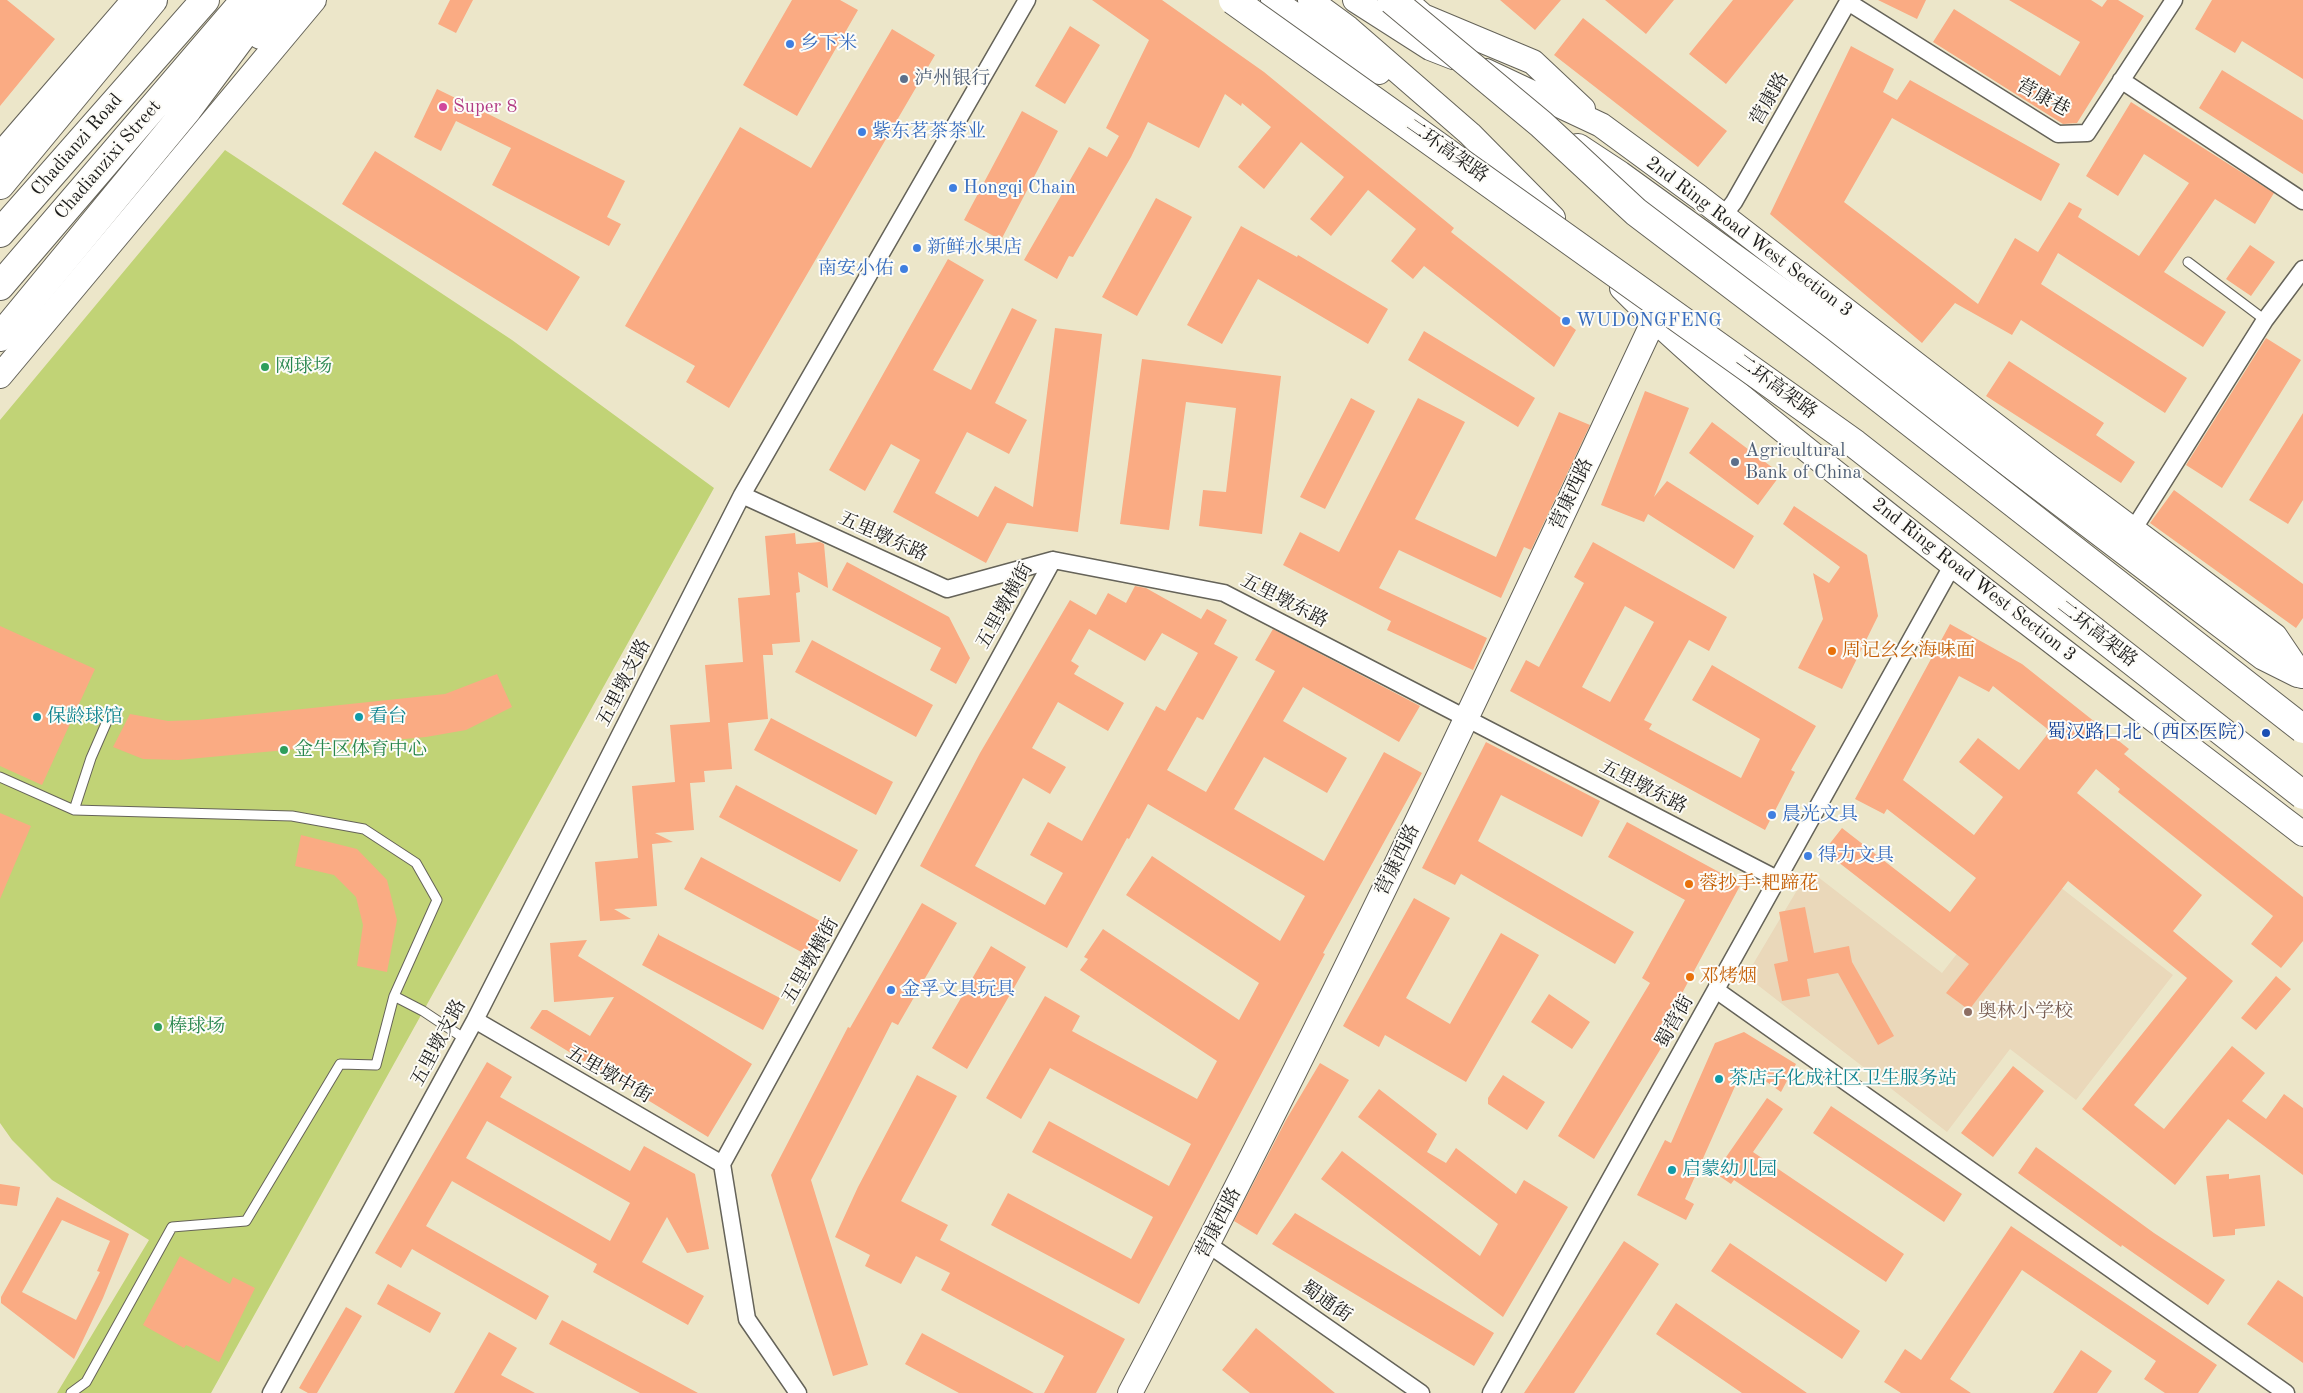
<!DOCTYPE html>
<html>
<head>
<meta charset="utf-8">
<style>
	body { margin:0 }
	canvas { display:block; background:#ece6c9 }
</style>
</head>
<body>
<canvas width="2303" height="1393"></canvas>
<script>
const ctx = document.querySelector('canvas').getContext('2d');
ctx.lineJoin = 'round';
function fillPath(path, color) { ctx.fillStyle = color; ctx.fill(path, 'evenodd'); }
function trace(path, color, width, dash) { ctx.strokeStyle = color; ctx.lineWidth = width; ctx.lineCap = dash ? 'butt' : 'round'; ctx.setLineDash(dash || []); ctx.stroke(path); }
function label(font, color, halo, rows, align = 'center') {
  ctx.font = font + ' "Old Standard TT","Noto Serif SC",serif'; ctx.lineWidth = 4; ctx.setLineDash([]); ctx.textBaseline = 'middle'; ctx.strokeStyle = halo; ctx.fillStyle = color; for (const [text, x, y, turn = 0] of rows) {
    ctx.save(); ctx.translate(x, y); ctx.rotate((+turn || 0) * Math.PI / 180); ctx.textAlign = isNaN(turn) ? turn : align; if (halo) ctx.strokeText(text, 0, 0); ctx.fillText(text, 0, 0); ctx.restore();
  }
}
fillPath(new Path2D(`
	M 2028,862 L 2173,975 L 2076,1100 L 2010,1049 L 1947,1132 L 1746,976 L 1809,870 L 1942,973 Z`), '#ead8ba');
fillPath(new Path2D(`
	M 225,150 L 512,340 L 714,488 L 211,1393 L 57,1393 L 149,1240 L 52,1180 L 12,1140 L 0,1123 L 0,420 Z`), '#c1d376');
fillPath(new Path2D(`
	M 0,0 L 7,0 L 55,39 L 0,106 Z
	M 450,0 L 473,0 L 456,33 L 438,24 Z
	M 792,0 L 840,0 L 858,10 L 797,116 L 743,85 Z
	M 1092,0 L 1162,0 L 1264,72 L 1454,228 L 1451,232 L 1576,330 L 1554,367 L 1424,266 L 1413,279 L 1391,261 L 1416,229 L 1368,190 L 1331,236 L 1310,219 L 1344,177 L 1301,142 L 1264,189 L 1238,167 L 1271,127 L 1242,103 L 1241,106 L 1225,94 L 1199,148 L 1148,122 L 1131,157 L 1073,257 L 1069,256 L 1057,279 L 1024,260 L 1089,147 L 1107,157 L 1119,136 L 1106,128 L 1149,40 Z
	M 1500,0 L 1561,0 L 1535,30 Z
	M 1605,0 L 1674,0 L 1646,34 Z
	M 1733,0 L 1794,0 L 1726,84 L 1689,54 Z
	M 1878,0 L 1926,0 L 1917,19 Z
	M 2009,0 L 2091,0 L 2102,7 L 2107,0 L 2118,0 L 2144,16 L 2077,123 L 2063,124 L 1933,42 L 1954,9 L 2060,76 L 2080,42 Z
	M 2212,0 L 2303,0 L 2303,79 L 2242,41 L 2235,53 L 2195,29 Z
	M 1583,18 L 1727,131 L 1698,167 L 1554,55 Z
	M 1070,26 L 1100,45 L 1065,104 L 1035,86 Z
	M 892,29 L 935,55 L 729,408 L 686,382 L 695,366 L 625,326 L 740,127 L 811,168 Z
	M 1851,46 L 1894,69 L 1883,92 L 1897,100 L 1910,80 L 2060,164 L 2041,201 L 1892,118 L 1844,202 L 1978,304 L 2015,238 L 2038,252 L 2069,202 L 2082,209 L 2078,217 L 2139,256 L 2189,183 L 2144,154 L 2118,196 L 2086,176 L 2131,102 L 2274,193 L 2255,224 L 2215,199 L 2164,272 L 2226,312 L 2203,347 L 2058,253 L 2041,284 L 2187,378 L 2165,413 L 2021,320 L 2012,335 L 1955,303 L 1922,343 L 1770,214 Z
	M 2222,70 L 2303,120 L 2303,174 L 2199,108 Z
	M 437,89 L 625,181 L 607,217 L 621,224 L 609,246 L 492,185 L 511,148 L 456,121 L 441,151 L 414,137 Z
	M 1022,111 L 1058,131 L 1001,240 L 964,220 Z
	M 375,151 L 580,277 L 547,331 L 342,204 Z
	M 1156,198 L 1192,217 L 1137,316 L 1102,297 Z
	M 1241,226 L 1297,257 L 1298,255 L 1388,309 L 1368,344 L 1258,279 L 1222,344 L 1187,325 Z
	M 2250,245 L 2275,262 L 2251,296 L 2226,279 Z
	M 948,259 L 984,280 L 933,370 L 971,390 L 1012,308 L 1037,320 L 995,403 L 1027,420 L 1009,454 L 967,432 L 935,493 L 978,517 L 995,486 L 1033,507 L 1055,328 L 1102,334 L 1078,532 L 1007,523 L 986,563 L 893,512 L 920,460 L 891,444 L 865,491 L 829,470 Z
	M 1424,331 L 1535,398 L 1518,427 L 1408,360 Z
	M 2266,338 L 2301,360 L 2222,488 L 2186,465 Z
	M 1142,359 L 1281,376 L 1262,534 L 1199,526 L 1203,490 L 1226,492 L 1236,408 L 1186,402 L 1169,530 L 1120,524 Z
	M 2009,361 L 2104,423 L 2096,435 L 2135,462 L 2121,483 L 1986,396 Z
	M 1645,391 L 1689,408 L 1654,497 L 1667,481 L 1754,536 L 1734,569 L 1648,514 L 1644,522 L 1601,505 Z
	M 1351,398 L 1375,411 L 1325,509 L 1300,497 Z
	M 1418,398 L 1465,422 L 1415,519 L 1496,557 L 1559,412 L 1590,425 L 1531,550 L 1524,547 L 1501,598 L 1399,550 L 1379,588 L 1487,638 L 1473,670 L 1387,630 L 1391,621 L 1283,565 L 1300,532 L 1339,552 Z
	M 2303,413 L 2303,500 L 2288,524 L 2249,500 Z
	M 1712,422 L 1781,474 L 1758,505 L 1689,453 Z
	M 2174,490 L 2303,584 L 2303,618 L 2296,628 L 2150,523 Z
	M 1794,506 L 1867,555 L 1878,616 L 1842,689 L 1798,668 L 1823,619 L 1813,573 L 1829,583 L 1840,567 L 1783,524 Z
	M 795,533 L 796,544 L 820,542 L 824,544 L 828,588 L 798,572 L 800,592 L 796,593 L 800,642 L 772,644 L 773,655 L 763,655 L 768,719 L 728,723 L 732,769 L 704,771 L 705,782 L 690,783 L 694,830 L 655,833 L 673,842 L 652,844 L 657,906 L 614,909 L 631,919 L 600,921 L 595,862 L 638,858 L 632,786 L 675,782 L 670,725 L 710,722 L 705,665 L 743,662 L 738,598 L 770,595 L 765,536 Z
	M 1593,542 L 1727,617 L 1709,651 L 1689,640 L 1644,720 L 1652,724 L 1649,729 L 1741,778 L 1760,739 L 1692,700 L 1712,665 L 1816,726 L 1791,770 L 1795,772 L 1765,830 L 1510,691 L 1526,660 L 1539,667 L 1584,583 L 1574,577 ZM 1625,606 L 1654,622 L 1610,702 L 1582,687 Z
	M 847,562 L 949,617 L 970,658 L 956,684 L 930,670 L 941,648 L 832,590 Z
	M 1135,586 L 1146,588 L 1201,619 L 1207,609 L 1227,620 L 1214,644 L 1238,657 L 1203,720 L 1197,717 L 1167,770 L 1206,792 L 1275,671 L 1255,660 L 1273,629 L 1420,706 L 1399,742 L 1303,687 L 1283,721 L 1347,758 L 1327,793 L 1264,757 L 1234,809 L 1324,861 L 1384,752 L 1422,773 L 1323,953 L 1325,954 L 1139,1304 L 991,1225 L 1008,1193 L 1131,1259 L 1153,1217 L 1032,1152 L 1049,1121 L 1169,1186 L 1191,1144 L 1050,1068 L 1021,1119 L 986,1098 L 1045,996 L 1080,1016 L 1072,1031 L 1197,1099 L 1217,1061 L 1080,970 L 1088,959 L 1084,957 L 1103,929 L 1239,1020 L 1259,983 L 1126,895 L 1152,856 L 1280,941 L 1305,896 L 1148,804 L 1129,839 L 1127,838 L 1067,948 L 920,866 L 980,753 L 1070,600 L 1096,615 L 1108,593 L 1126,603 ZM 1089,629 L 1145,661 L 1162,633 L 1198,653 L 1165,711 L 1156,706 L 1082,841 L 1048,822 L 1030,855 L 1063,873 L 1045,905 L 975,866 L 1023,778 L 1050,794 L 1066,767 L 1032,748 L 1058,702 L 1108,731 L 1124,703 L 1074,674 L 1079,666 L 1071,661 Z
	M 1950,624 L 2022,664 L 2129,749 L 2124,754 L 2303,897 L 2303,941 L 2281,968 L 2251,944 L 2273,916 L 2118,792 L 2120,789 L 2096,769 L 2077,793 L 2202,895 L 2173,931 L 2233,981 L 2134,1105 L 2164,1129 L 2232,1046 L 2265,1073 L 2242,1101 L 2266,1119 L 2284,1094 L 2303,1108 L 2303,1175 L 2228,1119 L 2175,1185 L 2082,1109 L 2187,978 L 2068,881 L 1969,1010 L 1946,993 L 1969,964 L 1824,851 L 1842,828 L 1950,912 L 1976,878 L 1887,809 L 1884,814 L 1855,799 ZM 1959,676 L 1989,692 L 1993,686 L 2050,731 L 2019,770 L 1978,738 L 1959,762 L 2003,797 L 1974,835 L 1903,780 Z
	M 0,626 L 95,669 L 42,785 L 0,766 Z
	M 812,640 L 933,705 L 916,737 L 795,672 Z
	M 497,674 L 512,707 L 466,730 L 426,737 L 178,760 L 143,759 L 113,747 L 130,714 L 168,721 L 198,720 L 445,694 Z
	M 771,718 L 893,782 L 876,815 L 754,750 Z
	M 1486,742 L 1600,801 L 1582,837 L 1501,795 L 1478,841 L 1634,932 L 1615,964 L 1461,874 L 1455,885 L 1422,868 Z
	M 736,785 L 858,850 L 840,882 L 719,817 Z
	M 0,813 L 31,826 L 0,899 Z
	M 1627,822 L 1741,884 L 1667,1021 L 1675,1025 L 1594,1159 L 1558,1136 L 1650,983 L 1642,978 L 1685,900 L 1608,857 Z
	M 301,835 L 357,849 L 387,880 L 397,920 L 387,972 L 357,966 L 363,925 L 356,897 L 334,875 L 295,866 Z
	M 701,857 L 822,922 L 805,954 L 684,889 Z
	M 1414,898 L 1450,918 L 1406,998 L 1450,1024 L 1501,933 L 1539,955 L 1466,1082 L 1385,1035 L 1379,1047 L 1343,1026 Z
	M 922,903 L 957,923 L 898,1025 L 892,1022 L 811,1180 L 868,1365 L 833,1376 L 771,1175 L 848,1027 L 850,1028 Z
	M 1805,907 L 1814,953 L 1849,946 L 1852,962 L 1894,1036 L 1878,1045 L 1838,973 L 1807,979 L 1810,996 L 1782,1001 L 1774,964 L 1788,961 L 1779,912 Z
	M 659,933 L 659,935 L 780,998 L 763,1030 L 642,965 Z
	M 587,940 L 578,956 L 752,1064 L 708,1137 L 530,1028 L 542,1010 L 547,1010 L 590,1036 L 614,997 L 554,1002 L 550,943 Z
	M 991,946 L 1026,967 L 967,1069 L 932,1048 Z
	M 2276,976 L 2291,989 L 2256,1030 L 2241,1018 Z
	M 1549,994 L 1590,1022 L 1572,1049 L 1531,1022 Z
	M 1744,1032 L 1796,1064 L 1781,1092 L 1744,1066 L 1685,1199 L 1694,1204 L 1686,1220 L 1637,1195 L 1665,1140 L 1671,1143 L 1715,1043 Z
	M 487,1062 L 512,1077 L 500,1097 L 630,1171 L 644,1146 L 695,1174 L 709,1249 L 687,1253 L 667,1217 L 642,1262 L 704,1296 L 688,1325 L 593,1272 L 597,1264 L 452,1181 L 426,1226 L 549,1296 L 536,1320 L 412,1249 L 401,1268 L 375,1253 ZM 487,1121 L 630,1203 L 610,1241 L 466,1158 Z
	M 1320,1063 L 1349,1080 L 1257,1235 L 1234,1221 L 1286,1120 Z
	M 2013,1066 L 2044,1091 L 1993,1157 L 1961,1133 Z
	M 917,1075 L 957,1096 L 901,1201 L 948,1225 L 940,1240 L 1125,1339 L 1096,1393 L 1044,1393 L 1064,1356 L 941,1290 L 950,1273 L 916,1256 L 901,1284 L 865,1266 L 870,1255 L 835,1237 L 858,1187 Z
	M 1503,1075 L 1545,1102 L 1527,1130 L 1488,1104 L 1488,1098 Z
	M 1379,1089 L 1437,1134 L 1427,1152 L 1446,1163 L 1456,1148 L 1516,1194 L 1524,1180 L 1568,1207 L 1503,1317 L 1321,1179 L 1342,1151 L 1480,1256 L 1498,1224 L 1358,1117 Z
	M 1767,1098 L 1783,1109 L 1753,1152 L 1904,1254 L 1886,1282 L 1734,1180 L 1731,1184 L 1715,1173 Z
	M 1831,1106 L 1962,1194 L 1944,1222 L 1813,1133 Z
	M 2036,1147 L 2154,1233 L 2225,1280 L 2208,1305 L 2122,1245 L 2121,1247 L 2018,1173 Z
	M 2229,1174 L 2229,1179 L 2260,1175 L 2265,1226 L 2235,1229 L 2235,1235 L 2213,1237 L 2206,1176 Z
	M 0,1184 L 20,1187 L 17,1206 L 0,1204 Z
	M 57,1197 L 129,1234 L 103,1298 L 74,1359 L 1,1303 L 1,1297 ZM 62,1220 L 110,1241 L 97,1271 L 100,1272 L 76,1320 L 22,1292 Z
	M 1295,1213 L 1494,1333 L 1474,1366 L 1272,1244 Z
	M 2011,1226 L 2217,1365 L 2198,1393 L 2165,1393 L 2144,1379 L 2156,1361 L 2022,1270 L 1950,1379 L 1971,1393 L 1901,1393 L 1884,1382 L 1905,1349 L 1921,1360 Z
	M 1624,1241 L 1659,1264 L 1574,1393 L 1524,1393 Z
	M 1730,1243 L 1860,1331 L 1842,1359 L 1711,1271 Z
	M 180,1256 L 230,1284 L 233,1277 L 255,1288 L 219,1362 L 186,1345 L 184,1348 L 143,1325 Z
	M 2278,1280 L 2303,1297 L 2303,1363 L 2247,1324 Z
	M 388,1284 L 441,1313 L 430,1333 L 377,1304 Z
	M 1676,1303 L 1807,1393 L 1742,1393 L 1656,1334 Z
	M 346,1307 L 362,1316 L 317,1393 L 308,1393 L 299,1388 Z
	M 562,1320 L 698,1393 L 640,1393 L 549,1344 Z
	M 1256,1328 L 1335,1393 L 1250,1393 L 1222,1370 Z
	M 489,1332 L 517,1348 L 501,1375 L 535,1393 L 454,1393 Z
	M 922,1333 L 1034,1393 L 959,1393 L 905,1364 Z
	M 2081,1350 L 2112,1371 L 2097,1393 L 2053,1393 Z`), '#faab83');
const lane = new Path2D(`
	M 2188,262 L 2265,320
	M 0,777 L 74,810 L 292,816 L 364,829 L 416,863 L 437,900 L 394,996 L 423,1011 L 465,1039
	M 74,810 L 91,758 L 108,719
	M 71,1393 L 86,1382 L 172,1227 L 246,1221 L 340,1064 L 376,1065 L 394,996`);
const street = new Path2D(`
	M 1848,2 L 2058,134 L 2087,133 L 2174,0
	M 2121,80 L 2303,201
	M 1723,216 L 1734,202 L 1849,0
	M 742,495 L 947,589 L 1053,560 L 1224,593 L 1777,879
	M 2133,530 L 2265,320 L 2303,269
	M 1716,990 L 2286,1393
	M 475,1020 L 722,1164
	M 1209,1245 L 1421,1393
	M 271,1393 L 475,1020 L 742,495 L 1027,0
	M 798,1393 L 747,1319 L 722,1164 L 1053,560
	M 1491,1393 L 1952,566`);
const secondary = new Path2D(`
	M 1273,0 L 1379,72
	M 1310,0 L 1348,28 L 1470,134 L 1553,218
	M 1355,0 L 1430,48 L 1453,57
	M 1414,8 L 1423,16 L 1533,62 L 1583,109
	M 1486,71 L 1601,125 L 1699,197 L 2047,465 L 2275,636 L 2302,676
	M 0,155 L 134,0
	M 1622,288 C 1694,361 1775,424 1855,488 C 2002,606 2154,719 2303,834
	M 0,376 L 314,0
	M 1130,1393 C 1316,1041 1485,681 1654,320`);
const highway = new Path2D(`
	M 261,35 L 294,0
	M 1578,148 L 1619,175 L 1866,354 L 2264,656 L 2298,673
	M 0,185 L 153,0
	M 0,233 L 205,0
	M 0,286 L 245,0
	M 0,337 L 188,109 L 269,0`);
trace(lane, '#656359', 11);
trace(street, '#656359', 19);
trace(secondary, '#656359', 26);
trace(highway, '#656359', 30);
trace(lane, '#fff', 9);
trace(street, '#fff', 16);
trace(secondary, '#fff', 24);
trace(highway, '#fff', 28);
const highwayBridge = new Path2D(`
	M 1233,0 L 1855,444 L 2303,795
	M 1392,0 L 1541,124 L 1636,212 L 1818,350 L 2303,729`);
trace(highwayBridge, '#656359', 30, []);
trace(highwayBridge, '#fff', 28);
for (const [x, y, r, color] of [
	[790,44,5,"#3f7fe0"],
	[904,79,5,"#5c6f8a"],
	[443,107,5,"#d1479c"],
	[862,132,5,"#3f7fe0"],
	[953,188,5,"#3f7fe0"],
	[917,248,5,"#3f7fe0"],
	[904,269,5,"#3f7fe0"],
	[1566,321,5,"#3f7fe0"],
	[265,367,5,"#2e9e5b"],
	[1735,462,5,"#5c6f8a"],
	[1832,651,5,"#e8710a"],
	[37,717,5,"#0f9aa8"],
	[359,717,5,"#0f9aa8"],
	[2266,733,5,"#1a4fb4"],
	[284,750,5,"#2e9e5b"],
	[1772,815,5,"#3f7fe0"],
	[1808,856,5,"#3f7fe0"],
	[1689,884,5,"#e8710a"],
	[1690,977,5,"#e8710a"],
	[891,990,5,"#3f7fe0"],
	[1968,1012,5,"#8d6e63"],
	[158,1027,5,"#2e9e5b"],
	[1719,1079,5,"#0f9aa8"],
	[1672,1170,5,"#0f9aa8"]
]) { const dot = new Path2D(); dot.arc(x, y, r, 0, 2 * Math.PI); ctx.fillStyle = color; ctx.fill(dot); trace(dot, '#fdfcf7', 2); }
label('19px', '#366cbe', '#fdfcf7', [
	["乡下米",800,44],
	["紫东茗茶茶业",872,132],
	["Hongqi Chain",963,188],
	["新鲜水果店",927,248],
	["南安小佑",894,269,"right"],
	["WUDONGFENG",1576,321],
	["晨光文具",1782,815],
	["得力文具",1818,856],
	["金孚文具玩具",901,990]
], 'left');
label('19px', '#4e5e75', '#fdfcf7', [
	["泸州银行",914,79],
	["Agricultural",1745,451],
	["Bank of China",1745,473]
], 'left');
label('19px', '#1c1c1c', '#fdfcf7', [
	["营康巷",2043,98,29],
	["营康路",1770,99,-60],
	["Chadianzi Road",77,145,-49],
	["二环高架路",1447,151,35],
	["Chadianzixi Street",108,160,-49],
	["2nd Ring Road West Section 3",1749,237,37],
	["二环高架路",1776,387,36],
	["营康西路",1572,494,-65],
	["五里墩东路",883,537,24],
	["2nd Ring Road West Section 3",1974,580,38],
	["五里墩东路",1284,601,27],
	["五里墩横街",1005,606,-61],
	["二环高架路",2097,634,38],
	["五里墩支路",624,683,-63],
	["五里墩东路",1643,787,27],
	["营康西路",1398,860,-64],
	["五里墩横街",811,961,-61],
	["蜀营街",1675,1022,-61],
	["五里墩支路",439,1043,-62],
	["五里墩中街",609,1075,30],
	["营康西路",1219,1223,-63],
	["蜀通街",1326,1302,35]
]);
label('19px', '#b23c85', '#fdfcf7', [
	["Super 8",453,107]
], 'left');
label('19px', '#27864d', '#fdfcf7', [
	["网球场",275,367],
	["金牛区体育中心",294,750],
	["棒球场",168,1027]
], 'left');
label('19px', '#c56008', '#fdfcf7', [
	["周记幺幺海味面",1842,651],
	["蓉抄手·耙蹄花",1699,884],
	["邓烤烟",1700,977]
], 'left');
label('19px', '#0d838f', '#fdfcf7', [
	["保龄球馆",47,717],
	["看台",369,717],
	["茶店子化成社区卫生服务站",1729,1079],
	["启蒙幼儿园",1682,1170]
], 'left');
label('19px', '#164399', '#fdfcf7', [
	["蜀汉路口北（西区医院）",2256,733]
], 'right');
label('19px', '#785e54', '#fdfcf7', [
	["奥林小学校",1978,1012]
], 'left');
</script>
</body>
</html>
